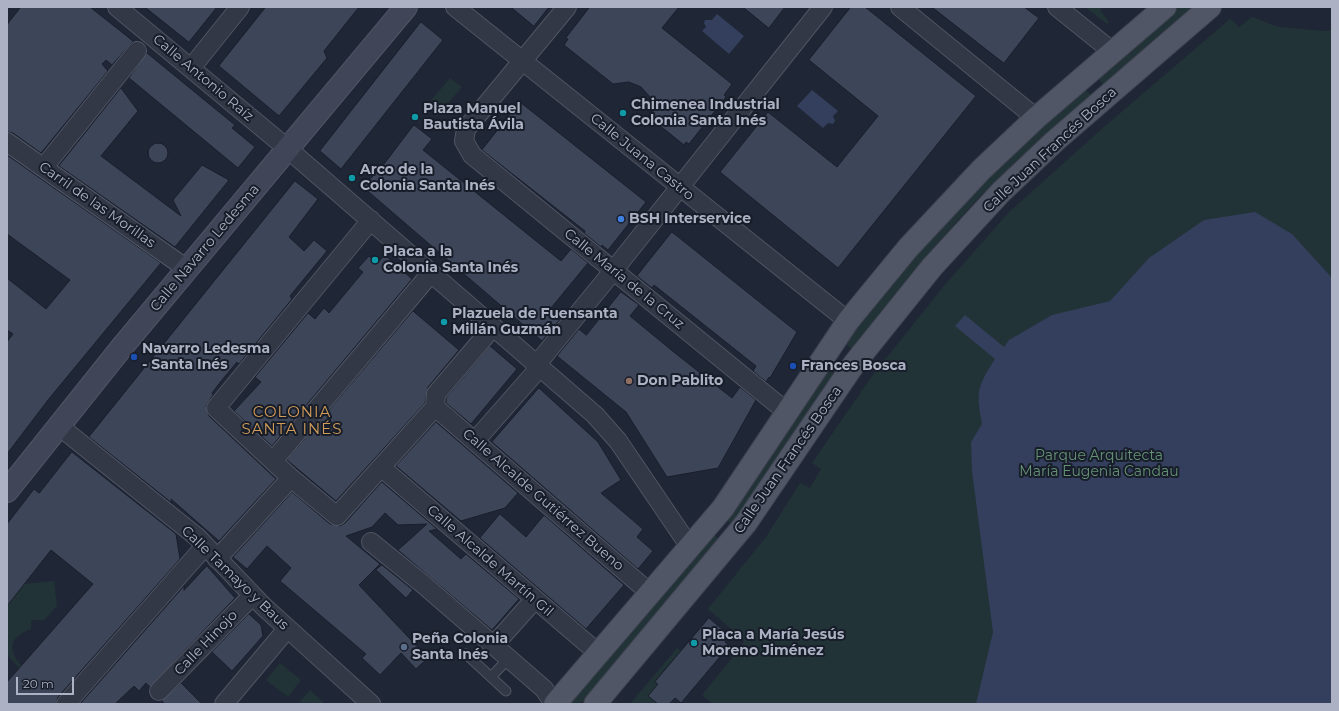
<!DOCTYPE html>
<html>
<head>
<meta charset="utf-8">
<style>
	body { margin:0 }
	#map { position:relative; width:1339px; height:711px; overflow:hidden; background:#1f2635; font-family:Montserrat,sans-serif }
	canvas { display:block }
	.frame { position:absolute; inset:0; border:8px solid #acb2c3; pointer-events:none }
	.scale { position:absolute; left:16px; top:677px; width:58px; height:18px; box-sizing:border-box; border:2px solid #acb2c3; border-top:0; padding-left:5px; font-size:12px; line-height:14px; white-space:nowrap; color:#acb2c3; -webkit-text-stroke:3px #181d2a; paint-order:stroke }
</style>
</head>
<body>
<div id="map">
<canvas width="1339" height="711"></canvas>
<div class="frame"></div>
<div class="scale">20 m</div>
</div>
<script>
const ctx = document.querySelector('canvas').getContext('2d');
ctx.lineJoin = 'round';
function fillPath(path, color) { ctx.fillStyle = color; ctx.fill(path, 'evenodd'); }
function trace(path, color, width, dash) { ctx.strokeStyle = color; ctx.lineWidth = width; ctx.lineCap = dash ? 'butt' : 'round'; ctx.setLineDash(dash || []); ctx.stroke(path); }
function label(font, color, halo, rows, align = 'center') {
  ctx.font = font + ' Montserrat,sans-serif'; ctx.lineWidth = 4; ctx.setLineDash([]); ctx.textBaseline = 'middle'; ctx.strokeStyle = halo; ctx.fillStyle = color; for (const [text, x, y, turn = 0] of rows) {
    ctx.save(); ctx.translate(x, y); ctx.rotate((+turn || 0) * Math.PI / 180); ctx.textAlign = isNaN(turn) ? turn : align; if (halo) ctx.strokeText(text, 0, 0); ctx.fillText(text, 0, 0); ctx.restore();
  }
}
fillPath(new Path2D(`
	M 1085,7 L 1103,7 L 1100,10 L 1109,22 L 1107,24 Z
	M 1179,7 L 1194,7 L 1103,84 L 1097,77 Z
	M 1252,17 L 1278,27 L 1325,31 L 1332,30 L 1332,704 L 713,704 L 702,695 L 742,646 L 744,640 L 708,609 L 766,537 L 800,483 L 810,488 L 821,469 L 812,463 L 872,376 L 943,287 L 1009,212 L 1104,127 L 1230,19 L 1239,27 Z
	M 450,78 L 462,87 L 437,116 L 426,106 Z
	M 1084,88 L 1091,95 C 1051,130 1010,165 973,204 C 930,250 890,299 852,349 L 844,343 L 881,294 L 966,197 Z
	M 832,359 L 840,364 L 733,525 L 725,519 Z
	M 713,534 L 720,540 L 580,704 L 566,704 Z
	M 54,581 L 57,606 L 44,620 L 31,620 L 31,629 C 9,637 7,650 22,666 L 20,669 L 7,655 L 7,605 L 24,584 Z
	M 677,648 L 681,651 L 656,681 L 658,684 L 648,696 L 658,704 L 630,704 Z
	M 280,663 L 301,680 L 288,697 L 266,680 Z
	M 310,690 L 325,704 L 298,704 Z`), '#223337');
fillPath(new Path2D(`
	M 717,14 L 744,36 L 729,54 L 702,31 L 706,27 L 704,23 L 705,20 L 712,20 Z
	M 812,90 L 838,111 L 833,116 L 835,121 L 833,124 L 828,123 L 823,128 L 797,106 Z
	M 1255,212 L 1292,234 L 1332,278 L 1332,704 L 976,704 L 993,632 L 972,471 L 971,442 L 982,424 C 976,392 977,387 995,359 L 955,326 L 965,315 L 1004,347 L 1009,340 L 1052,315 L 1110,301 L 1149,258 L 1204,220 Z`), '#333f5c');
const building = new Path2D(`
	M 21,7 L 90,7 L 133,41 L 112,65 L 106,60 L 102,64 L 108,71 L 41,153 L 13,133 L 7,132 L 7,25 Z
	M 145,7 L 217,7 L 189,42 Z
	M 266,7 L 359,7 L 324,51 L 327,58 L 279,116 L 219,66 Z
	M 511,7 L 549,7 L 534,26 Z
	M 590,7 L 679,7 L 662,28 L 732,84 L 724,95 L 726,97 L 689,144 L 686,142 L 684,145 L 653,120 L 653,105 L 650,97 L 641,87 L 629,82 L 613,84 L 564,45 L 568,39 L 566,38 Z
	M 743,7 L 785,7 L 769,28 Z
	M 851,7 L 865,7 L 976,96 L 838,268 L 720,172 L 768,112 L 837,167 L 878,116 L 809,60 Z
	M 932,7 L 1024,7 L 1039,18 L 1004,63 Z
	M 421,22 L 443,40 L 341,169 L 320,151 Z
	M 147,53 L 235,125 L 232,128 L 255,147 L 238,168 L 129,78 Z
	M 121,88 L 138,111 L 101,156 L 181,216 L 173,200 L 202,165 L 229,180 L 175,247 L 59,166 Z
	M 520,102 L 646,202 L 608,250 L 602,245 L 601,247 L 584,233 L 585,231 L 482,150 Z
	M 414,125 L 432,139 L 423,150 L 561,261 L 571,249 L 588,263 L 551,308 L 562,317 L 542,341 L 363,187 L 384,164 Z
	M148 153a10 10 0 1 1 20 0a10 10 0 1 1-20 0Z
	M 7,155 L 161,263 L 48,400 L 7,454 L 7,342 L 13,334 L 7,330 L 7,278 L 46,309 L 70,280 L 7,234 Z
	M 295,181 L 318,199 L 289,237 L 304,251 L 314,240 L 327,251 L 290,296 L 292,299 L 239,364 L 237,362 L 222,380 L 212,393 L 213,395 L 206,406 L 209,416 L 276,479 L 219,541 L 171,499 L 172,503 L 89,437 Z
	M 672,232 L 797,332 L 770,378 L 769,377 L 766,382 L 753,371 L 756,366 L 654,285 L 652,288 L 637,276 Z
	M 385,255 L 412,279 L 272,446 L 234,411 L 261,382 L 255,377 L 308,313 L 315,319 L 324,308 L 329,313 L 363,272 L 358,268 L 369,256 L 377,263 Z
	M 621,292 L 639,305 L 630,316 L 675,353 L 732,398 L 740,387 L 756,400 L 718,468 L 667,477 L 626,412 L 557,356 L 579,329 L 586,335 Z
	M 413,311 L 459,350 L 428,387 L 425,403 L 336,501 L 287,460 Z
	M 490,346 L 517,369 L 471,424 L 446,403 L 446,398 Z
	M 539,388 L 598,442 L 621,480 L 601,493 L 643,529 L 637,537 L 653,551 L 638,569 L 492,442 Z
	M 436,422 L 518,493 L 505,508 L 461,521 L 396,466 Z
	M 72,452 L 176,534 L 180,559 L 58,697 L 56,704 L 7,704 L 7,682 L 93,584 L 51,550 L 7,606 L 7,524 L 34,489 L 39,493 Z
	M 382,482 L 437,529 L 429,531 L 461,559 L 466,554 L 519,599 L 492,630 L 398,550 L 427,524 L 398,525 L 385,513 L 372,527 L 346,536 L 380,564 L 359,585 L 428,658 L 416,669 L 401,653 L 380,675 L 362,658 L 366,654 L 280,581 L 291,568 L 267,546 L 247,569 L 233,557 L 292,492 L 330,524 L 340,526 L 345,523 Z
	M 500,514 L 526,537 L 544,515 L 624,585 L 586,629 L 480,538 Z
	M 382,565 L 413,590 L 406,598 L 376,570 Z
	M 207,566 L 235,598 L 150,687 L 146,683 L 139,691 L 134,686 L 115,704 L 80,704 L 184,586 L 184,590 Z
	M 249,614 L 261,625 L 263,636 L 232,671 L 212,652 Z
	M 709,618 L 730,636 L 725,642 L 729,646 L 681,703 L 675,698 L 669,704 L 658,704 L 648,696 L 658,684 L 655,682 Z
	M 181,683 L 202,704 L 165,704 L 162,701 Z`);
fillPath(building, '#3d4558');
trace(building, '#1a1f2c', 1);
const lane = new Path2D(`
	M 466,654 L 506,691
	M 491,677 L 509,658`);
const street = new Path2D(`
	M 117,7 L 288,149 L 595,415 L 618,441 L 690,547
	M 455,7 L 848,321
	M 567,7 L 466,129 L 464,141 L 472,155 L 788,413
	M 900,7 L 1036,118
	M 1057,7 L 1113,52
	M 191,68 L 240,7
	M 7,142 L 187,269
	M 44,167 L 137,51
	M 371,220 L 216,408 L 291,478 L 337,516 L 435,407 L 436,394 L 493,327
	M 537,364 L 613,271 L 823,7
	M 435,407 L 650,593
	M 59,426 L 197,537 L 263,606 L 371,704
	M 475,441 L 540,367
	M 273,461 L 431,273
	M 382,468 L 598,653
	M 371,542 L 424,585 L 544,689 L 554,704
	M 217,559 L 291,478
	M 494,645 L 535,599
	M 159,691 L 252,596
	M 66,704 L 205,546
	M 224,704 L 287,629`);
const secondary = new Path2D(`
	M 7,491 L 122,347 L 406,7`);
const primary = new Path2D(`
	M 555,704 L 723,508 L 848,321 L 908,248 L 981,170 L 1036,118 L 1165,7
	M 595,704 L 746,523 L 854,364 L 932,267 L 1001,192 L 1055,141 L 1210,7`);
trace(lane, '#505564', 11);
trace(street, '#505564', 20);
trace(secondary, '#505564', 24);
trace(primary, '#3c414f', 24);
trace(lane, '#323845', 9);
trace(street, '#323845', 18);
trace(secondary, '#404658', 22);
trace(primary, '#505666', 22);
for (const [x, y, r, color] of [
	[623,113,4,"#0f9aa8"],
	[415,117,4,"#0f9aa8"],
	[352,178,4,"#0f9aa8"],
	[621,219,4,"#3f7fe0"],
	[375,260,4,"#0f9aa8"],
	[444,322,4,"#0f9aa8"],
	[134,357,4,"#1a4fb4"],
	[793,366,4,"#1a4fb4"],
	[629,381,4,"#8d6e63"],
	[694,643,4,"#0f9aa8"],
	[404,647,4,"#5c6f8a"]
]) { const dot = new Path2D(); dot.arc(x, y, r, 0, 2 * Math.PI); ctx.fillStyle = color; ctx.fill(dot); trace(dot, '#181d2a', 1.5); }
label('14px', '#acb2c3', '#181d2a', [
	["Calle Antonio Raíz",203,78,40],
	["Calle Juan Francés Bosca",1050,150,-43],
	["Calle Juana Castro",642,157,39],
	["Carril de las Morillas",97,205,35],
	["Calle Navarro Ledesma",205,248,-50],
	["Calle María de la Cruz",624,279,39],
	["Calle Juan Francés Bosca",788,460,-55],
	["Calle Alcalde Gutiérrez Bueno",543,500,41],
	["Calle Alcalde Martín Gil",490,561,41],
	["Calle Tamayo y Baus",235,578,44],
	["Calle Hinojo",206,643,-46]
]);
label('bold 14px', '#acb2c3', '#181d2a', [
	["Chimenea Industrial",631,105],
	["Colonia Santa Inés",631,121],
	["Plaza Manuel",423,109],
	["Bautista Ávila",423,125],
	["Arco de la",360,170],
	["Colonia Santa Inés",360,186],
	["BSH Interservice",629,219],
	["Placa a la",383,252],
	["Colonia Santa Inés",383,268],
	["Plazuela de Fuensanta",452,314],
	["Millán Guzmán",452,330],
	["Navarro Ledesma",142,349],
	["- Santa Inés",142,365],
	["Frances Bosca",801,366],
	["Don Pablito",637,381],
	["Placa a María Jesús",702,635],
	["Moreno Jiménez",702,651],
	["Peña Colonia",412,639],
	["Santa Inés",412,655]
], 'left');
label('14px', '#659275', '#181d2a', [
	["Parque Arquitecta",1099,456],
	["María Eugenia Candau",1099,472]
]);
ctx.letterSpacing = '1px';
label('15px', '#d09c5a', '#181d2a', [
	["COLONIA",292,413],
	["SANTA INÉS",292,430]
]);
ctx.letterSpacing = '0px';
</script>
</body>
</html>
